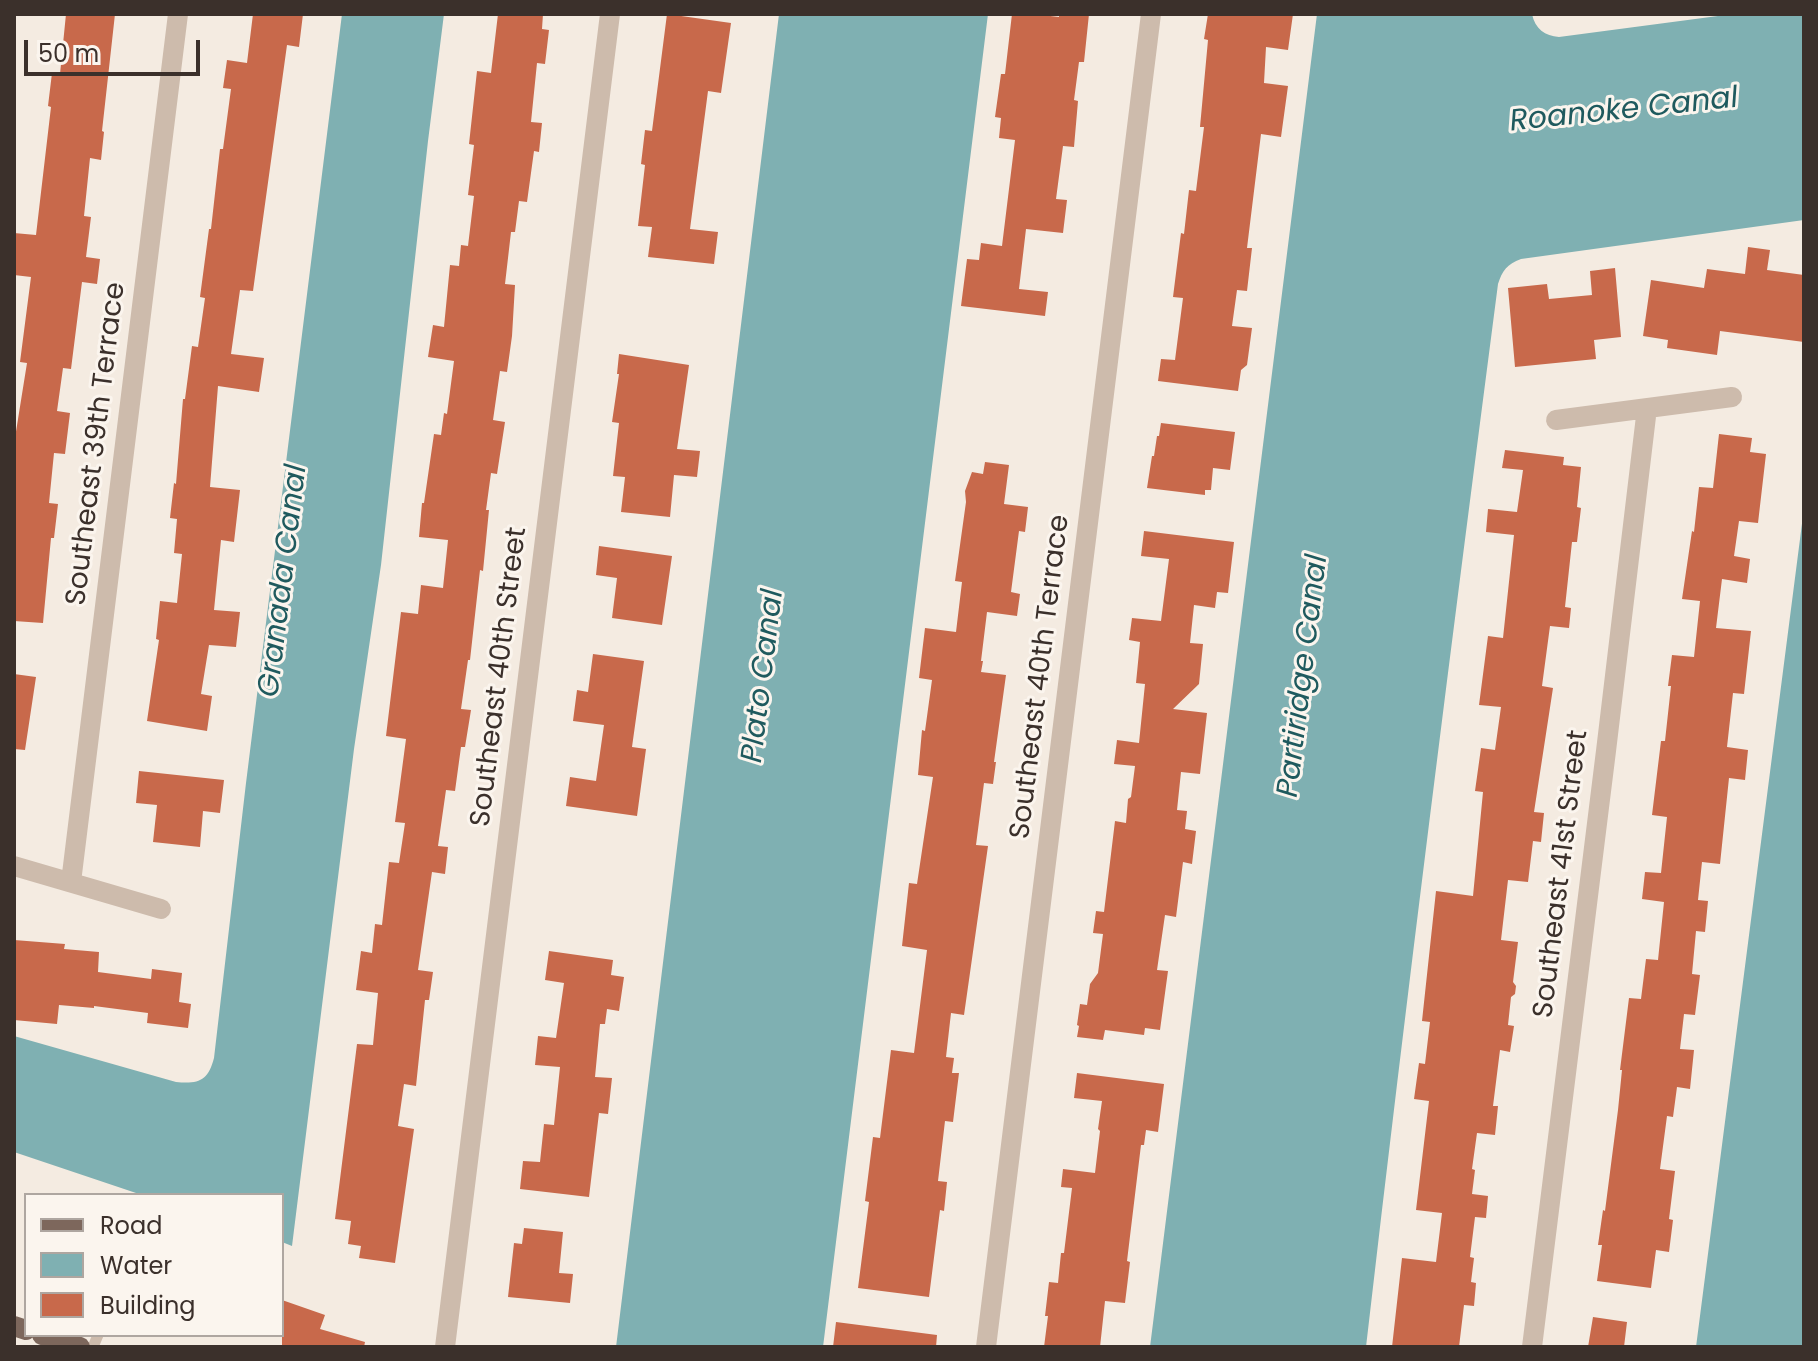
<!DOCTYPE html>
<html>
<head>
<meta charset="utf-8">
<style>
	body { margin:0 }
	#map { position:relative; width:1818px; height:1361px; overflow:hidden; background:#f4ebe1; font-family:Poppins,sans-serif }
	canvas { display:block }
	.frame { position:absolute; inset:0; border:16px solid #3b302b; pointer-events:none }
	.legend { position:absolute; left:24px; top:1193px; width:260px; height:144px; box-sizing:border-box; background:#fbf5ee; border:2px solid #aea6a0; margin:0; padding:10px 14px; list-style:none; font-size:24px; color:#3b302b }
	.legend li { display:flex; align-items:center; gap:16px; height:40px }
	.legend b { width:40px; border:2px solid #aea6a0 }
	.scale { position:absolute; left:24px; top:40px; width:176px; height:36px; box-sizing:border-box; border:4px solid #3b302b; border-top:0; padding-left:10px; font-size:24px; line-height:28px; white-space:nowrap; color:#3b302b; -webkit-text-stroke:6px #fbf5ee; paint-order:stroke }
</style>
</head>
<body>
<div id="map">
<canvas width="1818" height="1361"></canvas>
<div class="frame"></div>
<ul class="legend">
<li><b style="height:10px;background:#7d675c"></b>Road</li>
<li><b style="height:22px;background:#7fb0b2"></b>Water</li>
<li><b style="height:22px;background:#c8694b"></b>Building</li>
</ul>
<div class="scale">50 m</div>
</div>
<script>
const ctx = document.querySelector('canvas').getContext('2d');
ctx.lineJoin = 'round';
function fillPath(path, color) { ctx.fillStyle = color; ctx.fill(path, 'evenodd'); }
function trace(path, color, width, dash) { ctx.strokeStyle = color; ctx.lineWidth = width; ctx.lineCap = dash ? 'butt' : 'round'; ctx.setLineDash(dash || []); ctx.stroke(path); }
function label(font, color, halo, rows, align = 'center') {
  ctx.font = font + ' Poppins,sans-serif'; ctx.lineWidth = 6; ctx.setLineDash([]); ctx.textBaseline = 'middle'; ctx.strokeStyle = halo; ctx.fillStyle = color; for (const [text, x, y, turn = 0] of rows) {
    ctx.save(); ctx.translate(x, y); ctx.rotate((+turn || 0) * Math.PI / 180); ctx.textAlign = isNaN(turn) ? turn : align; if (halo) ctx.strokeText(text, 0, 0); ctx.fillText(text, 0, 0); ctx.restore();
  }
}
fillPath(new Path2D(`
	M 342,14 L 444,14 L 428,141 L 381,565 L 354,749 L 292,1246 L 282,1242 L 282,1195 L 142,1195 L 14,1152 L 14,1036 L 176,1082 C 199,1084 208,1081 214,1058 L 246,783 Z
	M 779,14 L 988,14 L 823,1347 L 616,1347 Z
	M 1317,14 L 1532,14 C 1535,29 1545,36 1559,37 L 1733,14 L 1804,14 L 1804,220 L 1521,259 C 1507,264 1502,271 1498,284 C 1452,638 1407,992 1366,1347 L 1150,1347 Z
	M 1804,508 L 1804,1347 L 1696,1347 Z`), '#7fb0b2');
fillPath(new Path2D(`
	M 66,14 L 115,14 L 102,131 L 104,132 L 101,160 L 90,158 L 84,216 L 91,217 L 86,257 L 100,259 L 97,284 L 82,282 L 71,369 L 63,368 L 57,411 L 70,413 L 65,454 L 54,453 L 49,503 L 58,504 L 54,538 L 51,538 L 43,623 L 14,621 L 14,444 L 27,363 L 20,362 L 31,277 L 14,275 L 14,233 L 36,235 L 51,107 L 48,106 L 52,73 L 60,74 Z
	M 253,14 L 303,14 L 299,47 L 287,45 L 253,291 L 240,290 L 231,354 L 264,358 L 259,392 L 218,386 L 210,487 L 240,490 L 234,542 L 221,540 L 214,610 L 240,612 L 236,647 L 209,645 L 201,694 L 212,696 L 207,731 L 147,721 L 159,640 L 156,639 L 160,601 L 177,603 L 182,554 L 174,553 L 177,519 L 170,518 L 174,483 L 176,484 L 183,399 L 185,399 L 192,346 L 198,347 L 205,298 L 200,297 L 209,229 L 211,229 L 220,149 L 223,149 L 231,89 L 223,88 L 227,60 L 247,63 Z
	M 498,14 L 543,14 L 542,29 L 549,30 L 545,64 L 537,63 L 531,122 L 542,123 L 539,152 L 534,151 L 527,202 L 519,201 L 515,232 L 511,232 L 505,284 L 515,285 L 512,336 L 507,372 L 500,371 L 493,420 L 505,422 L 497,474 L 491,473 L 486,510 L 489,510 L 483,571 L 480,570 L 470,660 L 468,660 L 461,709 L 471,710 L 465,747 L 461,747 L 455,791 L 446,790 L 438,846 L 448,847 L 445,874 L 432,872 L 418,970 L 433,972 L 429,1000 L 425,1000 L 416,1086 L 404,1084 L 398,1126 L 414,1129 L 395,1263 L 359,1258 L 361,1246 L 348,1244 L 351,1221 L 335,1219 L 357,1044 L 373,1045 L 378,993 L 356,990 L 361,951 L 372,953 L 375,924 L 382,925 L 389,862 L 399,863 L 405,823 L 395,822 L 406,739 L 386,736 L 401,612 L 418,614 L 421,585 L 443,588 L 448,540 L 419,537 L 422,503 L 424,503 L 434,434 L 441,435 L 444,413 L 447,414 L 454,361 L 428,357 L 433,325 L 444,327 L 450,265 L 459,266 L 461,245 L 468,246 L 474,196 L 468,195 L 474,145 L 469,144 L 477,71 L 491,73 Z
	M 667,14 L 731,23 L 721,93 L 708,91 L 690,229 L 718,232 L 714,264 L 648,257 L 652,227 L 638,226 L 645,165 L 641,164 L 645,130 L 652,131 Z
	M 1012,14 L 1033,14 L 1059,17 L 1059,14 L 1089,14 L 1084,62 L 1079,62 L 1074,100 L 1078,101 L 1074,147 L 1063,146 L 1056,199 L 1067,200 L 1063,233 L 1026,229 L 1019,289 L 1048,292 L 1045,316 L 961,306 L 967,259 L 979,260 L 981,243 L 1002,246 L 1015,140 L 999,138 L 1001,118 L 995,117 L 1001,74 L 1005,74 Z
	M 1208,14 L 1293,14 L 1288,50 L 1266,47 L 1264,83 L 1288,86 L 1281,137 L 1261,134 L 1247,248 L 1252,248 L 1247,291 L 1237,290 L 1232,326 L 1252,328 L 1247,365 L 1241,370 L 1238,391 L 1158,381 L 1161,359 L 1175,360 L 1183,298 L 1173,297 L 1181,233 L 1184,234 L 1189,190 L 1196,191 L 1204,127 L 1200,127 L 1208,40 L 1204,39 Z
	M 1748,247 L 1770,250 L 1767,270 L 1804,275 L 1804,342 L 1720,331 L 1717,355 L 1667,348 L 1668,340 L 1643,336 L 1651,280 L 1704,288 L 1707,269 L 1745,274 Z
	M 1615,268 L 1621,337 L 1594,340 L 1596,359 L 1515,367 L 1508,288 L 1547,284 L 1549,299 L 1592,295 L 1590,271 Z
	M 619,354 L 689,365 L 677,449 L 700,451 L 697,477 L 674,475 L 670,517 L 621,512 L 625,477 L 613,476 L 619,423 L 612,422 L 619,374 L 617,374 Z
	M 1161,423 L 1235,432 L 1230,470 L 1213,468 L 1211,490 L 1205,490 L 1205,495 L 1147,488 L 1152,456 L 1154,456 L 1157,436 L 1159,436 Z
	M 1719,434 L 1752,438 L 1750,452 L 1766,454 L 1758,523 L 1739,521 L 1734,556 L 1750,559 L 1747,583 L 1722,579 L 1716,628 L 1751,631 L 1744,694 L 1733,693 L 1727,747 L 1748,750 L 1745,780 L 1729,778 L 1720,864 L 1702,862 L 1698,900 L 1708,901 L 1705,932 L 1696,931 L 1692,974 L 1700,975 L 1695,1015 L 1684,1014 L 1680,1049 L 1694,1050 L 1690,1089 L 1677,1087 L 1673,1117 L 1667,1116 L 1660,1169 L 1675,1171 L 1669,1219 L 1673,1220 L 1669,1252 L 1656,1250 L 1651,1288 L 1597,1281 L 1602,1245 L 1598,1245 L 1603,1210 L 1605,1211 L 1618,1110 L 1622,1070 L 1620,1070 L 1629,998 L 1641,999 L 1646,959 L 1658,960 L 1664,902 L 1642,899 L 1645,872 L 1661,873 L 1667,817 L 1652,815 L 1661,741 L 1665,741 L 1671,686 L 1668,686 L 1672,655 L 1694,657 L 1700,601 L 1682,599 L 1692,531 L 1694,532 L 1699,487 L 1713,488 Z
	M 1505,450 L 1564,457 L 1563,465 L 1581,467 L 1577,507 L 1581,508 L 1577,542 L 1572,542 L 1565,607 L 1571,608 L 1569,628 L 1550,626 L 1542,686 L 1553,688 L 1534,812 L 1544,813 L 1541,842 L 1533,841 L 1528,882 L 1508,880 L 1501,940 L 1518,942 L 1513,982 L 1516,986 L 1515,994 L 1511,997 L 1508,1025 L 1514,1026 L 1510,1052 L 1500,1050 L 1493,1106 L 1498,1106 L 1495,1135 L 1477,1133 L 1472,1169 L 1475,1170 L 1472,1194 L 1488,1196 L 1486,1218 L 1475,1217 L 1470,1257 L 1474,1258 L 1471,1282 L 1476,1283 L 1474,1306 L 1464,1305 L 1459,1347 L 1392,1347 L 1402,1258 L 1436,1262 L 1442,1213 L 1416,1210 L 1429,1101 L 1414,1099 L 1419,1063 L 1425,1064 L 1430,1022 L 1422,1021 L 1436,891 L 1473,896 L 1483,792 L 1475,791 L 1481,748 L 1495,750 L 1501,707 L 1479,705 L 1488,636 L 1503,638 L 1514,535 L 1486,532 L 1488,509 L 1517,512 L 1523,470 L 1502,468 Z
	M 985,462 L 1009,465 L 1004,504 L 1028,507 L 1025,532 L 1019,531 L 1011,592 L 1020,594 L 1017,616 L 987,612 L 981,661 L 983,661 L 981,672 L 1006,675 L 994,762 L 996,762 L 993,784 L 984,783 L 976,845 L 988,846 L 964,1015 L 951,1013 L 946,1057 L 954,1058 L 952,1073 L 959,1073 L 953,1122 L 945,1121 L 938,1181 L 947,1182 L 944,1211 L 940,1210 L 929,1297 L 858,1288 L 869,1202 L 865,1201 L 873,1137 L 880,1138 L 891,1050 L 914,1053 L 927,950 L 902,946 L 909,883 L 917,884 L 933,777 L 918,775 L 922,730 L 925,731 L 932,680 L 919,678 L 925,628 L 956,632 L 962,582 L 955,581 L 966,502 L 965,491 L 972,472 L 983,474 Z
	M 1144,531 L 1234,542 L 1228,593 L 1217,592 L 1215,608 L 1194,605 L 1190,643 L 1203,644 L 1199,684 L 1173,709 L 1207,713 L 1200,774 L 1181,772 L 1177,810 L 1187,811 L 1185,829 L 1196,831 L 1192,864 L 1183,862 L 1176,917 L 1165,915 L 1157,970 L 1168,971 L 1160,1030 L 1145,1028 L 1144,1035 L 1105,1030 L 1103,1040 L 1077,1037 L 1079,1026 L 1077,1025 L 1080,1004 L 1087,1005 L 1090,984 L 1098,973 L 1103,934 L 1093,933 L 1096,911 L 1104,912 L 1115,821 L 1126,823 L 1128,799 L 1131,797 L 1135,766 L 1114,764 L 1117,740 L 1139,743 L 1145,684 L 1136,683 L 1140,642 L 1129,640 L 1132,618 L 1161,621 L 1169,559 L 1141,556 Z
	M 599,546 L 672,556 L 662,625 L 612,618 L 617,578 L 596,575 Z
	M 593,654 L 644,661 L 632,747 L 646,749 L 637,816 L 566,806 L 570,777 L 596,781 L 604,725 L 573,721 L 577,690 L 588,692 Z
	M 14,674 L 36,677 L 25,750 L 14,749 Z
	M 139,771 L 224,780 L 220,813 L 203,811 L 200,847 L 153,842 L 157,805 L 136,803 Z
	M 14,940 L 65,944 L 64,949 L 99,952 L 98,972 L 151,979 L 152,969 L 182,973 L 179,1002 L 191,1004 L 188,1028 L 147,1023 L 148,1013 L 94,1006 L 94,1008 L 59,1005 L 57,1024 L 14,1020 Z
	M 549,951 L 613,960 L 611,975 L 624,977 L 619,1011 L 607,1009 L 605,1024 L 600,1024 L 595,1077 L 612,1078 L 608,1114 L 599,1113 L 589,1197 L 520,1189 L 523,1161 L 540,1162 L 544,1124 L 554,1125 L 560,1067 L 535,1065 L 538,1036 L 556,1038 L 564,983 L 545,980 Z
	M 1077,1073 L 1164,1084 L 1158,1132 L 1146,1130 L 1144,1145 L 1141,1145 L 1127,1261 L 1130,1262 L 1125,1303 L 1105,1301 L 1100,1347 L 1044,1347 L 1048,1316 L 1045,1316 L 1049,1282 L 1058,1283 L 1061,1253 L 1064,1253 L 1072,1188 L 1061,1187 L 1063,1169 L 1095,1173 L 1100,1131 L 1098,1129 L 1102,1101 L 1074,1098 Z
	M 524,1228 L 563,1232 L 559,1273 L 573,1274 L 570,1303 L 508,1297 L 514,1243 L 522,1244 Z
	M 282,1300 L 325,1315 L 320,1329 L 365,1342 L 364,1347 L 282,1347 Z
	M 1593,1317 L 1627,1322 L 1624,1347 L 1588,1347 Z
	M 836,1322 L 937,1335 L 936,1347 L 833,1347 Z`), '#c8694b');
trace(new Path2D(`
	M 93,1347 L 98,1335`), '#cdbbac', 11);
trace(new Path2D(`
	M 1556,420 L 1732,397
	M 14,866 L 161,909
	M 71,882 L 178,14
	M 445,1347 L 610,14
	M 986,1347 L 1151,14
	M 1532,1347 L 1606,751 L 1647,408`), '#cdbbac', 20);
trace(new Path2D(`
	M 14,1326 L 26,1330
	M 42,1335 L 80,1347`), '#7d675c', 20);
label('28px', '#3b302b', '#fbf5ee', [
	["Southeast 39th Terrace",97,444,-83],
	["Southeast 40th Street",500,677,-83],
	["Southeast 40th Terrace",1041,677,-83],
	["Southeast 41st Street",1562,874,-83]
]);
label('italic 30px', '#1f5a5e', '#fbf5ee', [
	["Roanoke Canal",1624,111,-6],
	["Granada Canal",284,581,-83],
	["Plato Canal",764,676,-83],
	["Partiridge Canal",1304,676,-83]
]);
</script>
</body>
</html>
